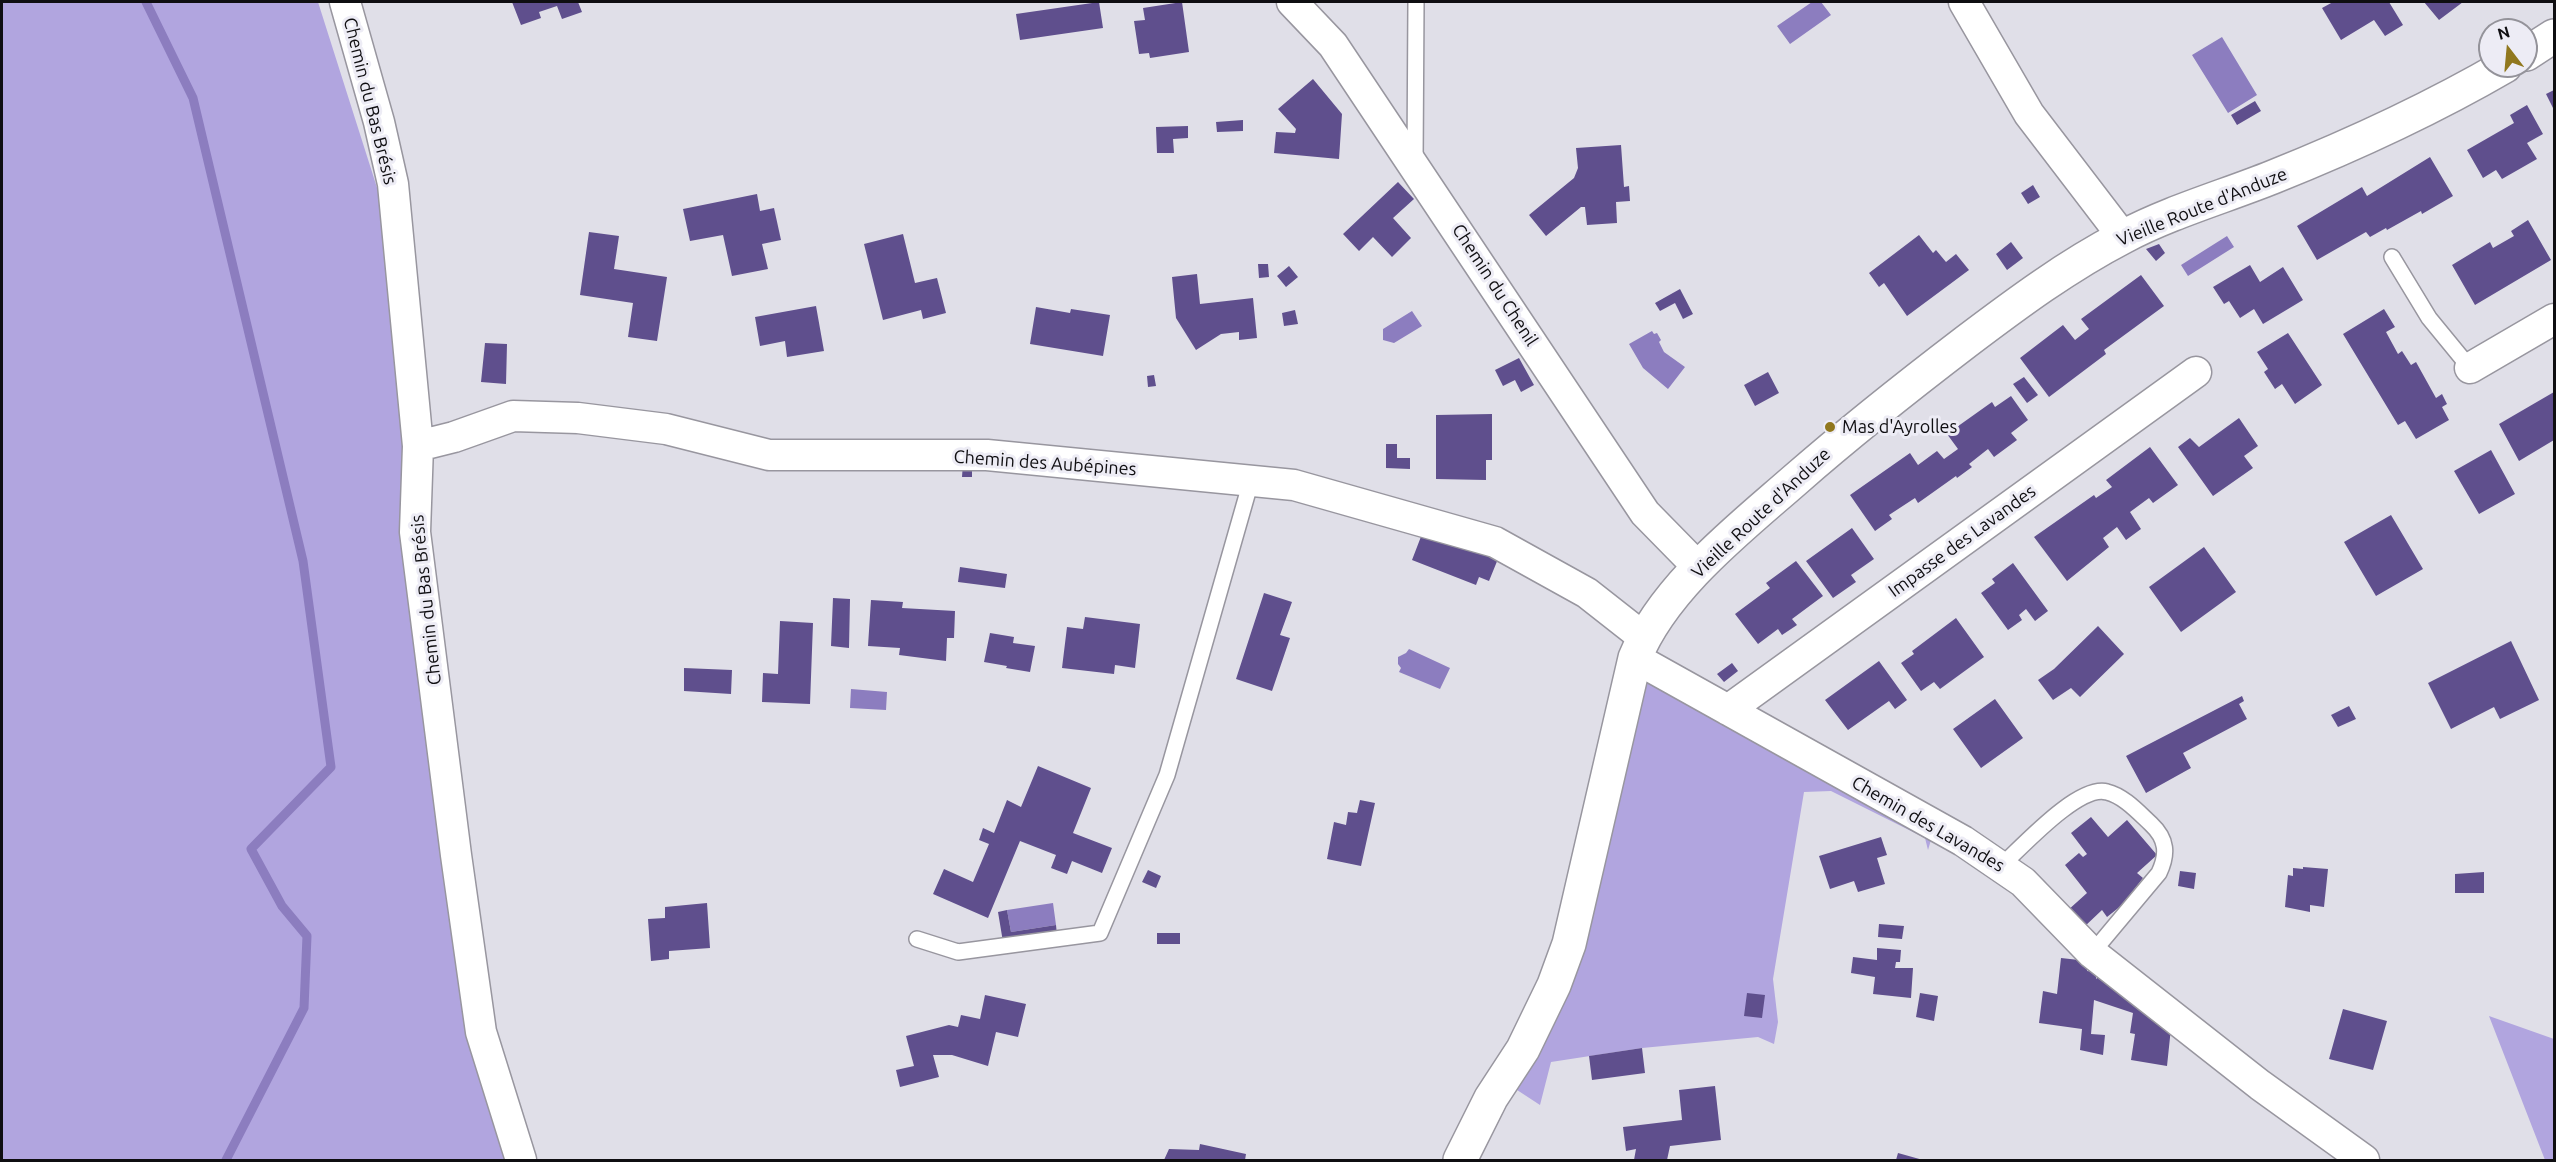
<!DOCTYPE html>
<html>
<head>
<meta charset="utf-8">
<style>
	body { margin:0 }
	#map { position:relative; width:2556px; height:1162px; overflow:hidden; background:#e0dfe8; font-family:Ubuntu,sans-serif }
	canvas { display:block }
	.frame { position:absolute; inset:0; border:3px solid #0f0e11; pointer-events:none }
	.north { position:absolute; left:2478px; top:18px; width:60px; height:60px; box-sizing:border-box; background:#edecf5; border:2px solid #94939a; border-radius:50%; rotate:344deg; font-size:16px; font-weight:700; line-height:24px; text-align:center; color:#0f0e11 }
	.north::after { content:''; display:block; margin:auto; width:21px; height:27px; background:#91781e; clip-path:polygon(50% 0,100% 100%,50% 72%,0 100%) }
</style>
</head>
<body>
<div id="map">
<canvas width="2556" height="1162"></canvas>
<div class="frame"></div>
<div class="north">N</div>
</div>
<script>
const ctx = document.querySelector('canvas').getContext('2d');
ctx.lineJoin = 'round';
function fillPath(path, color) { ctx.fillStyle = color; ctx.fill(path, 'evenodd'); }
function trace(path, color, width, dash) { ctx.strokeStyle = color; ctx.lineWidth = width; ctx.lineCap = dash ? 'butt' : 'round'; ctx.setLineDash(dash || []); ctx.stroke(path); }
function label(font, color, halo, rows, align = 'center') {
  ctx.font = font + ' Ubuntu,sans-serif'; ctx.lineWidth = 6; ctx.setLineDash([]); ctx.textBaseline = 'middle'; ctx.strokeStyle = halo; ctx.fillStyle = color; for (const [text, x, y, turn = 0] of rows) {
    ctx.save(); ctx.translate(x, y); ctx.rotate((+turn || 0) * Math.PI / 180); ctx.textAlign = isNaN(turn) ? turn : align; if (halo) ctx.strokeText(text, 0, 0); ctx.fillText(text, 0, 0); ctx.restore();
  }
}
fillPath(new Path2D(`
	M 2,2 L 318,2 L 379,194 L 444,814 L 511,1160 L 2,1160 Z
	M 1652,678 L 1929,830 L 1931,840 L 1928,850 L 1925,838 L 1831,791 L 1804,792 L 1773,979 L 1778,1022 L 1774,1044 L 1758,1037 L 1642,1048 L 1551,1062 L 1540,1105 L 1514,1088 L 1630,728 L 1646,682 Z
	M 2489,1016 L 2554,1039 L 2554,1160 L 2545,1160 Z`), '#b1a5df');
fillPath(new Path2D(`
	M 1812,2 L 1821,2 L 1831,15 L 1790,44 L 1777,26 Z
	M 2222,37 L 2257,95 L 2228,113 L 2192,55 Z
	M 2227,236 L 2234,247 L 2188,276 L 2181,265 Z
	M 1412,311 L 1422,326 L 1394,343 L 1383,340 L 1383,329 Z
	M 1652,331 L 1654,334 L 1657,333 L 1661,340 L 1659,342 L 1664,352 L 1685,367 L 1668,389 L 1643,368 L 1629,344 Z
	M 1409,649 L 1450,668 L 1440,689 L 1399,672 L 1401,668 L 1398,664 L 1398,657 L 1406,653 Z
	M 851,689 L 887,692 L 886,710 L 850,708 Z
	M 1053,903 L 1056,925 L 1011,932 L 1007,910 Z`), '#8c7dbf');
trace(new Path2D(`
	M 146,2 L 193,98 L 303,561 L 331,767 L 251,849 L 282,906 L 307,936 L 304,1008 L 226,1160`), '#8c7dbf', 9);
fillPath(new Path2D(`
	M 512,2 L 578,2 L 582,12 L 562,19 L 557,6 L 539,12 L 541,18 L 521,25 Z
	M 1099,2 L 1103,28 L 1020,40 L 1016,14 Z
	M 1182,2 L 1189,52 L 1150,58 L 1149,53 L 1139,54 L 1134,21 L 1145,20 L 1143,8 Z
	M 2333,2 L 2389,2 L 2403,25 L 2385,36 L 2374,20 L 2341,40 L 2322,8 Z
	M 2424,2 L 2463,2 L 2439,20 Z
	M 1313,79 L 1342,114 L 1339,159 L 1274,153 L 1276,132 L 1295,133 L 1296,129 L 1278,109 Z
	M 2554,90 L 2554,110 L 2546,94 Z
	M 2255,101 L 2261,111 L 2237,125 L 2231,115 Z
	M 2527,105 L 2543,134 L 2527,143 L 2537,159 L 2502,179 L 2496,170 L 2483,178 L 2467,150 L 2514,123 L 2510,115 Z
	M 1243,120 L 1243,131 L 1217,132 L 1216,122 Z
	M 1188,126 L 1188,138 L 1173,139 L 1174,153 L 1157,153 L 1156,127 Z
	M 1621,145 L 1624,187 L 1629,186 L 1630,201 L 1616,202 L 1617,223 L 1587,225 L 1585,207 L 1581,207 L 1546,236 L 1529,215 L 1574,178 L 1578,168 L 1576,148 Z
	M 2430,157 L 2453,196 L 2422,214 L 2421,211 L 2387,230 L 2386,228 L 2370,237 L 2366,232 L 2317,260 L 2297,226 L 2362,187 L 2367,196 Z
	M 1398,182 L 1414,199 L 1393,218 L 1411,238 L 1392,257 L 1373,237 L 1359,251 L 1343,234 Z
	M 2033,185 L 2040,197 L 2028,204 L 2021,193 Z
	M 757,194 L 760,211 L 774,208 L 781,240 L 762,244 L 768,269 L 732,276 L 723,235 L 690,241 L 683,209 Z
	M 2528,220 L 2551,260 L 2475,305 L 2452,265 L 2490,242 L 2493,248 L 2514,236 L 2511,231 Z
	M 589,232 L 619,236 L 614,269 L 667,277 L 657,341 L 628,337 L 633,303 L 580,295 Z
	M 903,234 L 915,283 L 937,278 L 946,313 L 923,319 L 921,310 L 883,320 L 864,244 Z
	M 1919,235 L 1933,253 L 1936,250 L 1946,262 L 1956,254 L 1969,270 L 1907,316 L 1884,283 L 1879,287 L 1869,273 Z
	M 2011,242 L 2023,258 L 2007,270 L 1996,254 Z
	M 2159,244 L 2165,253 L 2156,261 L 2146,249 Z
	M 1258,264 L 1268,264 L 1269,277 L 1259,278 Z
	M 2250,265 L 2260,282 L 2283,267 L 2303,300 L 2263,324 L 2254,309 L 2240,318 L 2229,301 L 2224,304 L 2213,287 Z
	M 1289,266 L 1298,277 L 1286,287 L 1277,276 Z
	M 1197,274 L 1200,304 L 1253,298 L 1257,338 L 1239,340 L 1239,332 L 1221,334 L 1196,350 L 1176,318 L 1172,277 Z
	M 2141,275 L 2164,306 L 2104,350 L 2106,354 L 2049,397 L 2020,358 L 2063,325 L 2075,340 L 2089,329 L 2081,319 Z
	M 1680,289 L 1693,314 L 1683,319 L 1675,303 L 1660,311 L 1655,303 Z
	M 816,306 L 824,351 L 787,357 L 785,341 L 760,346 L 755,317 Z
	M 1036,307 L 1070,313 L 1071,309 L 1110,315 L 1103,356 L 1030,344 Z
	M 2384,309 L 2395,327 L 2386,332 L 2398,354 L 2402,351 L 2411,365 L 2416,362 L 2436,398 L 2442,394 L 2447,404 L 2442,407 L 2449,420 L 2416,439 L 2405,421 L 2398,425 L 2343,334 Z
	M 1295,310 L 1298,324 L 1284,326 L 1282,313 Z
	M 2288,333 L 2322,385 L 2295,404 L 2282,384 L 2275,389 L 2264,372 L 2268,369 L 2257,352 Z
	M 485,343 L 507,344 L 506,384 L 481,382 Z
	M 1519,358 L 1534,385 L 1521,392 L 1515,380 L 1503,386 L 1495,370 Z
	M 1768,372 L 1779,393 L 1755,406 L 1744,385 Z
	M 1154,375 L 1156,386 L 1148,387 L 1147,376 Z
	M 2024,377 L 2038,395 L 2027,403 L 2013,384 Z
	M 2554,392 L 2554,440 L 2519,461 L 2499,424 Z
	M 2011,396 L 2028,420 L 2011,433 L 2017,440 L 1994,457 L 1988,449 L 1969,464 L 1972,467 L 1957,478 L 1956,476 L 1918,503 L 1915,498 L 1889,515 L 1892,519 L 1875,531 L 1850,495 L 1910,453 L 1918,465 L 1937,451 L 1944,459 L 1958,449 L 1947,434 L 1992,402 L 1995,407 Z
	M 1492,414 L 1492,460 L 1486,460 L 1486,480 L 1436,479 L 1436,415 Z
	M 2239,418 L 2258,446 L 2244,456 L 2253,468 L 2213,496 L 2178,447 L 2190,438 L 2199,447 Z
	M 1386,444 L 1397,444 L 1397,458 L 1410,458 L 1410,469 L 1386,468 Z
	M 2150,447 L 2178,485 L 2153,503 L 2149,498 L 2130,512 L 2141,529 L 2126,540 L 2117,527 L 2103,538 L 2109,547 L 2067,581 L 2034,537 L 2094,495 L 2096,498 L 2112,487 L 2106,480 Z
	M 2491,450 L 2515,494 L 2479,514 L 2454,471 Z
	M 963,463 L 972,463 L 972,477 L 962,477 Z
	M 2391,515 L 2423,569 L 2376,596 L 2344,542 Z
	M 1852,528 L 1874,559 L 1851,575 L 1856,582 L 1833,598 L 1806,561 Z
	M 1422,534 L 1500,554 L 1489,581 L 1479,577 L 1476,585 L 1412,560 Z
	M 2204,547 L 2236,592 L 2181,632 L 2149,587 Z
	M 1796,561 L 1823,596 L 1792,619 L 1797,625 L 1782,635 L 1778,629 L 1758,644 L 1735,614 L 1770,588 L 1766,583 Z
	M 2013,563 L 2048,611 L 2035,621 L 2026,609 L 2019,615 L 2022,620 L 2008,630 L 1981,593 L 1995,583 L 1992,579 Z
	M 960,567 L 1007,574 L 1005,588 L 958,582 Z
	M 1264,593 L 1292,602 L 1280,635 L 1290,638 L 1272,691 L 1236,679 Z
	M 833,598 L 850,599 L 849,648 L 831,646 Z
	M 871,600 L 903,602 L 902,608 L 955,611 L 954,638 L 947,638 L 946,661 L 899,655 L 900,648 L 868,646 Z
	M 1085,617 L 1140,624 L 1135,668 L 1115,665 L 1114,674 L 1062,668 L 1067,627 L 1083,629 Z
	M 1956,618 L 1984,657 L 1940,689 L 1934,682 L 1921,691 L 1901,663 L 1914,654 L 1912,651 Z
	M 780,621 L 813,623 L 810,704 L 762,702 L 763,673 L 778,674 Z
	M 2098,626 L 2124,654 L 2080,697 L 2071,688 L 2053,700 L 2038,680 L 2054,669 Z
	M 990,633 L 1014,637 L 1013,643 L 1035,646 L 1030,672 L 1006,668 L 1007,666 L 984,662 Z
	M 2511,641 L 2539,700 L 2500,719 L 2494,707 L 2451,729 L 2428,683 Z
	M 1879,661 L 1907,700 L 1895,709 L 1889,701 L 1848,730 L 1825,700 Z
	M 1732,663 L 1738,671 L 1724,682 L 1717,674 Z
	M 684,668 L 732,670 L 731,694 L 684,691 Z
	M 2242,696 L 2244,701 L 2239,704 L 2247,719 L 2183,753 L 2191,768 L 2146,793 L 2126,756 Z
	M 1995,699 L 2023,738 L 1981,768 L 1953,729 Z
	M 2349,706 L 2356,719 L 2338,727 L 2331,715 Z
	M 1038,766 L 1091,788 L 1073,833 L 1112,848 L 1102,873 L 1072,861 L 1067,874 L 1051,868 L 1056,855 L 1020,841 L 988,918 L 933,894 L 944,869 L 973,882 L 989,844 L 979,840 L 983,828 L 994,833 L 1007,800 L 1021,807 Z
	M 1360,800 L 1375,803 L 1361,866 L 1327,859 L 1334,822 L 1346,825 L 1348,812 L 1357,813 Z
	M 2091,817 L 2108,837 L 2127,820 L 2157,855 L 2137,873 L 2143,878 L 2122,905 L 2107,917 L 2102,910 L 2083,928 L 2067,911 L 2087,893 L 2065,865 L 2079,853 L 2083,857 L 2087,854 L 2071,833 Z
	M 1881,837 L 1887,855 L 1877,858 L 1885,884 L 1858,892 L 1854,881 L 1830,889 L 1819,856 Z
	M 2303,867 L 2328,869 L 2324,907 L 2310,905 L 2310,912 L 2285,907 L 2288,875 L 2293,876 L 2293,868 L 2303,869 Z
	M 1148,870 L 1161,876 L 1156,888 L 1142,882 Z
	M 2180,871 L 2196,873 L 2194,889 L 2178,886 Z
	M 2484,872 L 2484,893 L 2455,893 L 2455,874 Z
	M 707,903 L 710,948 L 669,951 L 669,959 L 651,961 L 648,919 L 665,918 L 665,907 Z
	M 1007,910 L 1011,932 L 1056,925 L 1057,935 L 1003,942 L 998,912 Z
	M 1879,924 L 1904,926 L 1902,939 L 1878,937 Z
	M 1157,933 L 1180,933 L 1180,944 L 1157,944 Z
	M 1877,948 L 1901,950 L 1900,962 L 1896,962 L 1895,968 L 1913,968 L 1911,998 L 1873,994 L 1875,977 L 1851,973 L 1853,957 L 1877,960 Z
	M 2061,958 L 2088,961 L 2087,971 L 2096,972 L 2096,979 L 2099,976 L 2171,1028 L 2167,1066 L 2131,1060 L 2135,1034 L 2130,1033 L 2133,1013 L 2094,1000 L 2091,1034 L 2105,1035 L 2103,1055 L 2080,1050 L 2082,1029 L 2039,1023 L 2043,991 L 2057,994 Z
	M 1747,993 L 1765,995 L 1762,1018 L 1744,1016 Z
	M 1920,993 L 1938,996 L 1934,1021 L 1916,1017 Z
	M 985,995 L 1026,1004 L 1018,1037 L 996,1032 L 988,1066 L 952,1055 L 933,1055 L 939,1077 L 900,1087 L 896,1070 L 914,1066 L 906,1036 L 949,1025 L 958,1027 L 961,1015 L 980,1019 Z
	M 2343,1009 L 2387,1021 L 2373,1070 L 2329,1059 Z
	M 1642,1048 L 1645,1073 L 1592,1080 L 1589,1056 Z
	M 1715,1086 L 1721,1140 L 1670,1146 L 1667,1160 L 1634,1160 L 1636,1149 L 1626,1151 L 1623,1127 L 1682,1120 L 1679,1090 Z
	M 1200,1144 L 1246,1154 L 1245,1160 L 1164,1160 L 1169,1149 L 1199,1150 Z
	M 1898,1153 L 1923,1160 L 1896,1160 Z`), '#5f4f8d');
const lane = new Path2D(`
	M 1415,162 L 1416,2
	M 2392,257 L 2429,318 L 2470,368
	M 2001,866 C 2023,846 2079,784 2107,792 C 2124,796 2139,813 2151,824 C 2167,839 2168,854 2159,873 L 2092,953
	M 917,939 L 958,952 L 1100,933 L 1167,775 L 1251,481`);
const street = new Path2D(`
	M 345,2 L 379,122 L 393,184 L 418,446 L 415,532 L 456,855 L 481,1032 L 521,1160
	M 1292,2 L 1333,45 L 1645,513 L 1699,568
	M 1964,2 L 2029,114 L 2123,237
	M 2470,368 L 2554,319
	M 418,446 L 454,437 L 513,416 L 578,418 L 666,429 L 769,455 L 987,455 L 1294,485 L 1495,542 L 1587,593 L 1643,637
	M 1635,658 L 1963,841 L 2023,882 L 2092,953 L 2260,1085 L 2364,1160
	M 1728,710 L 2196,372`);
const secondary = new Path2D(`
	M 2526,54 L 2554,36
	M 1460,1160 L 1491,1098 L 1523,1049 L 1554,985 L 1569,944 L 1635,658 C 1663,588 1739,529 1795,480 C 1851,431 1908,386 1967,341 C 2016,304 2067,266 2123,237 C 2170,212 2223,197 2273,177 C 2353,145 2431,109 2505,66`);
trace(lane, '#98969f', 18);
trace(street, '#98969f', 33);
trace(secondary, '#98969f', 36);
trace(lane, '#fff', 15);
trace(street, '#fff', 30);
trace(secondary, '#fff', 33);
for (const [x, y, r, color] of [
	[1830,427,6,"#91781e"]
]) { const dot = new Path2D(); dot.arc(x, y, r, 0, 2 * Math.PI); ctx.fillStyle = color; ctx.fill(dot); trace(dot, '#edecf5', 2); }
label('18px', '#0f0e11', '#edecf5', [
	["Chemin du Bas Brésis",370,101,76],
	["Vieille Route d'Anduze",2202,207,-22],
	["Chemin du Chenil",1495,285,57],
	["Chemin des Aubépines",1045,463,4],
	["Vieille Route d'Anduze",1761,513,-43],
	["Impasse des Lavandes",1962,541,-36],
	["Chemin du Bas Brésis",426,600,-96],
	["Chemin des Lavandes",1928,824,30]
]);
label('18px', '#0f0e11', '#edecf5', [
	["Mas d'Ayrolles",1842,427]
], 'left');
</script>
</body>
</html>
